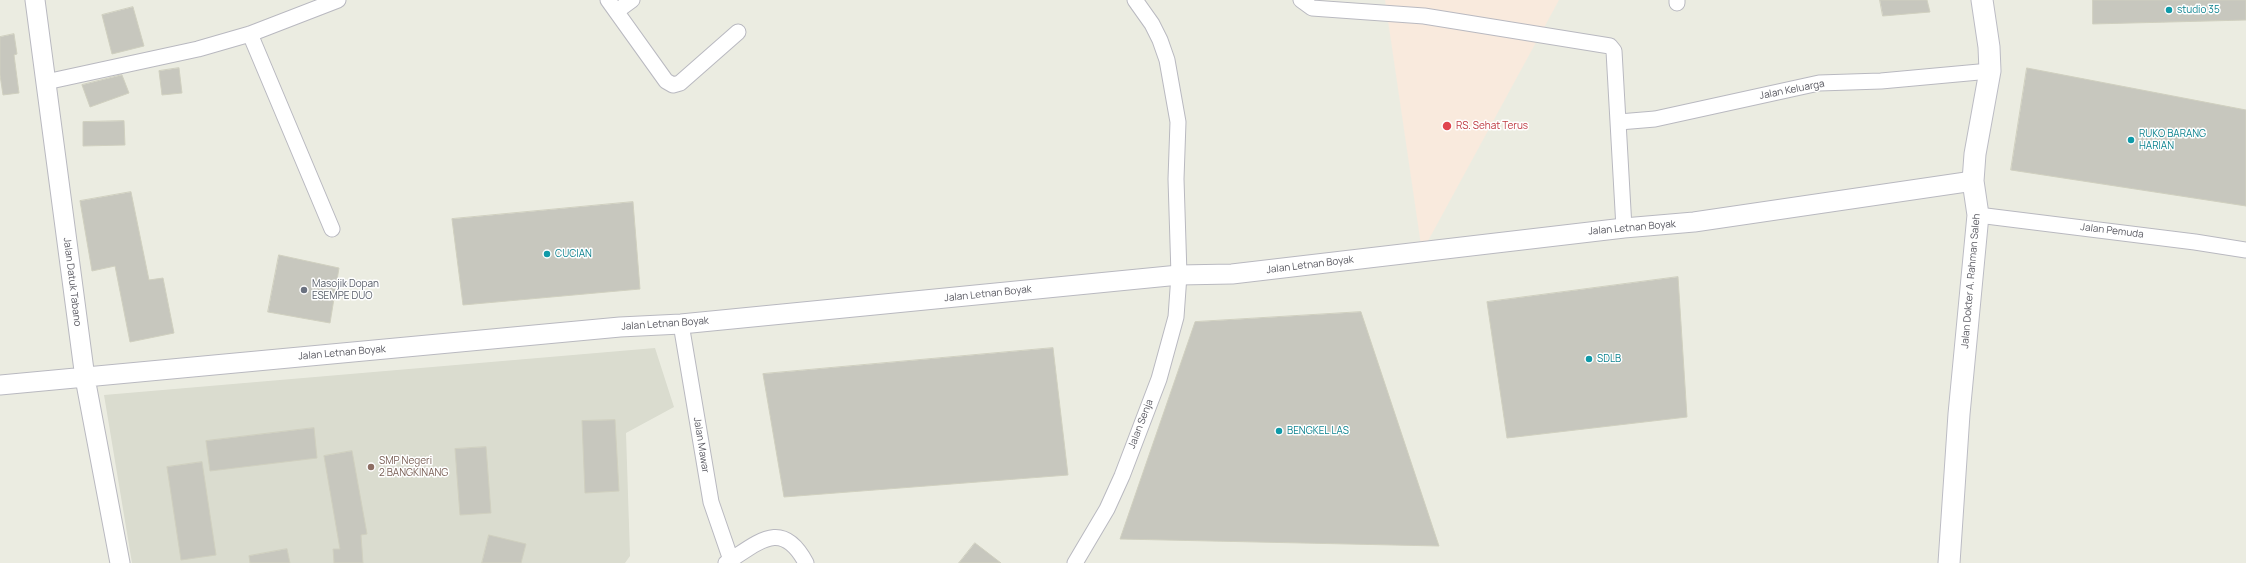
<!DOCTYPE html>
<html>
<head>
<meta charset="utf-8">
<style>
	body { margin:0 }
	canvas { display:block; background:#ebece1 }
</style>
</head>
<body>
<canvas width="2246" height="563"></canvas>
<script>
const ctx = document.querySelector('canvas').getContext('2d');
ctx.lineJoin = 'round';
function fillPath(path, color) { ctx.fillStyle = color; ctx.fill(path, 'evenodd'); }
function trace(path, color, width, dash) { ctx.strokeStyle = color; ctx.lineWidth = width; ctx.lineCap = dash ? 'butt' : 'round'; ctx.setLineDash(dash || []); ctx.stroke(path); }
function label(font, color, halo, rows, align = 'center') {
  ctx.font = font + ' Manrope,sans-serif'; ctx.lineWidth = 3; ctx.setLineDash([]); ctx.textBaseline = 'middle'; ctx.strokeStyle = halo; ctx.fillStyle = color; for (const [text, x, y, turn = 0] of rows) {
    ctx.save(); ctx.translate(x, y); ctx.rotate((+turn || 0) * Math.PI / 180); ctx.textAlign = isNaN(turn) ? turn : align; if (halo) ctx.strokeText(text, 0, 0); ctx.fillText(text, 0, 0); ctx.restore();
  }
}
fillPath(new Path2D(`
	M 655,348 L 674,407 L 626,433 L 630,556 L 625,563 L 132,563 L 104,395 Z`), '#dadccf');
fillPath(new Path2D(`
	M 1385,0 L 1559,0 L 1422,252 Z`), '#f9eadd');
const building = new Path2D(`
	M 1880,0 L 1927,0 L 1930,12 L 1883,16 Z
	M 2093,0 L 2246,0 L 2246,20 L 2093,24 Z
	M 133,7 L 144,46 L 112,54 L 102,15 Z
	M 14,34 L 17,54 L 14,55 L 19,93 L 3,95 L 0,75 L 0,37 Z
	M 179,68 L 182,93 L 162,95 L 159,71 Z
	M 2027,68 L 2246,110 L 2246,206 L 2011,170 Z
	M 122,75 L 129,93 L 90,107 L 82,85 Z
	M 124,121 L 125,145 L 83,146 L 83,122 Z
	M 131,192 L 149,280 L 163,278 L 174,333 L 130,342 L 115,266 L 92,271 L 80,201 Z
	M 633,202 L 640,289 L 463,305 L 452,219 Z
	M 279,255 L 339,268 L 330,323 L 268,312 Z
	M 1678,277 L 1687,417 L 1507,438 L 1487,302 Z
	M 1361,312 L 1439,546 L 1120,539 L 1195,322 Z
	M 1053,348 L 1068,475 L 784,497 L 763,374 Z
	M 615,420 L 619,491 L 585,493 L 582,421 Z
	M 314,428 L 317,458 L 210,471 L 206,441 Z
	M 486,447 L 491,513 L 460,515 L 455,449 Z
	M 352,451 L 367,534 L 361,535 L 363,563 L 334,563 L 333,549 L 340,549 L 324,456 Z
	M 202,462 L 216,555 L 181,560 L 167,467 Z
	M 489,535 L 526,544 L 521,563 L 482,563 Z
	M 975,543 L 1001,563 L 959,563 Z
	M 287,549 L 290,563 L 250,563 L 249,556 Z`);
fillPath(building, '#c7c7be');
trace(building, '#d0d0c0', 1);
const minor = new Path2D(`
	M 608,0 L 666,81 L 673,85 L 680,83 L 738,32
	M 1301,0 L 1312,8 L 1424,16 L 1610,46 L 1614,51 L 1624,228
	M 1677,0 L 1677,3
	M 617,11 L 632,0
	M 250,34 L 332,229
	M 46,82 L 198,49 L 250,34 L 338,0
	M 1619,122 L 1655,119 L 1819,83 L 1881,81 L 1990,71
	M 1978,215 L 2195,242 L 2246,250
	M 681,324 L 711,502 L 732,563
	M 726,563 C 759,542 782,518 806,563
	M 1075,563 L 1107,509 L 1122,476 L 1159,379 L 1176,317 L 1179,275 L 1176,179 L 1178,122 L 1167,60 L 1160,40 L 1152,24 L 1135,0`);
const tertiary = new Path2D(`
	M 35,0 L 85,378 L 120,563
	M 0,385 L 620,327 L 681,324 L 1179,275 L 1232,274 L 1624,228 L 1694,222 L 1973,181`);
const secondary = new Path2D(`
	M 1949,563 L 1959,414 L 1978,215 L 1973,181 L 1975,154 L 1990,71 L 1989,47 L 1982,0`);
trace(minor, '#b9b9c0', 17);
trace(tertiary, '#b9b9c0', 21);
trace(secondary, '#bcbcc4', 23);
trace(minor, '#fff', 15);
trace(tertiary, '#fff', 19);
trace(secondary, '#fff', 21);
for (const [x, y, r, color] of [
	[2169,10,4,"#0f9aa8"],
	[1447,126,5,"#e0444e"],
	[2131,140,4,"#0f9aa8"],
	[547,254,4,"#0f9aa8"],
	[304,290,4,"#6b7280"],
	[1589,359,4,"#0f9aa8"],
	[1279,431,4,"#0f9aa8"],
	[371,467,4,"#8d6e63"]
]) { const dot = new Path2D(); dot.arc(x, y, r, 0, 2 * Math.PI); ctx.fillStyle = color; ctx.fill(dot); trace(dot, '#fff', 1.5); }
label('10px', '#0d838f', '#fff', [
	["studio 35",2177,10],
	["RUKO BARANG",2139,134],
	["HARIAN",2139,146],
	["CUCIAN",555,254],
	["SDLB",1597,359],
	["BENGKEL LAS",1287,431]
], 'left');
label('10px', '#5a5a62', '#fff', [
	["Jalan Keluarga",1792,90,-11],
	["Jalan Letnan Boyak",1632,228,-5],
	["Jalan Pemuda",2112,231,7],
	["Jalan Letnan Boyak",1310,265,-7],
	["Jalan Dokter A. Rahman Saleh",1971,281,-85],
	["Jalan Datuk Tabano",72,282,83],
	["Jalan Letnan Boyak",988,294,-6],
	["Jalan Letnan Boyak",665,324,-4],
	["Jalan Letnan Boyak",342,353,-5],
	["Jalan Senja",1141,424,-69],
	["Jalan Mawar",701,445,81]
]);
label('10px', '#be3a42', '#fff', [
	["RS. Sehat Terus",1456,126]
], 'left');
label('10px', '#5b616d', '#fff', [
	["Masojik Dopan",312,284],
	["ESEMPE DUO",312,296]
], 'left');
label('10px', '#785e54', '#fff', [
	["SMP Negeri",379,461],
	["2 BANGKINANG",379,473]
], 'left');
</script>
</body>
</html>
